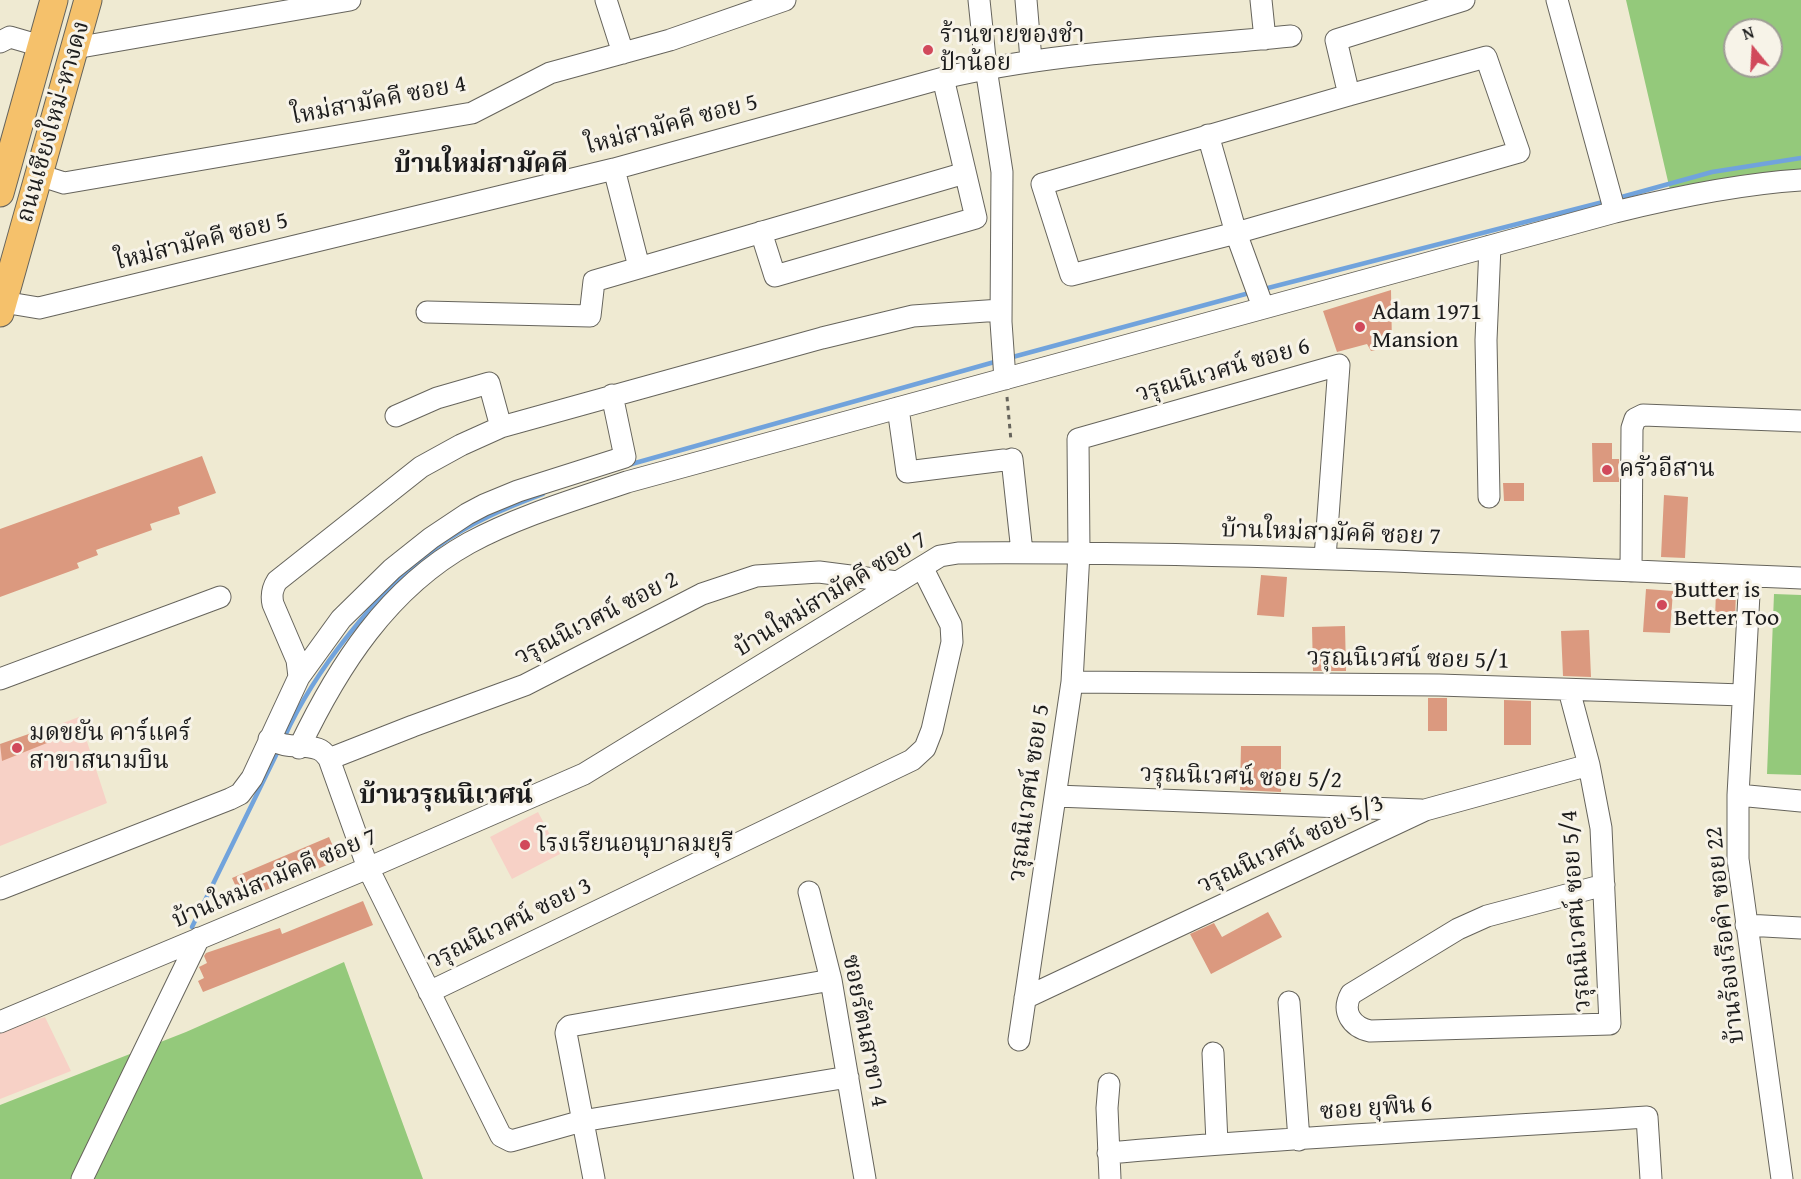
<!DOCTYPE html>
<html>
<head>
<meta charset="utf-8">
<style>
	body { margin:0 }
	#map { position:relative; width:1801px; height:1179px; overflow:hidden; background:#efead2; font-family:"Gentium Book Plus",serif }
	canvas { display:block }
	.north { position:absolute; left:1723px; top:18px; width:60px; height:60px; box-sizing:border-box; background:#f7f3e8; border:2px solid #9f9d96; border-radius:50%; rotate:342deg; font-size:16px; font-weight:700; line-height:24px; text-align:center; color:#1c1c1c }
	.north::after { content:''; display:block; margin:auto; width:21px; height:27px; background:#d1495b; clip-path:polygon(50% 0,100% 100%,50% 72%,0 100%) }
</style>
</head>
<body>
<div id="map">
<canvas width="1801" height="1179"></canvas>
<div class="north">N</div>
</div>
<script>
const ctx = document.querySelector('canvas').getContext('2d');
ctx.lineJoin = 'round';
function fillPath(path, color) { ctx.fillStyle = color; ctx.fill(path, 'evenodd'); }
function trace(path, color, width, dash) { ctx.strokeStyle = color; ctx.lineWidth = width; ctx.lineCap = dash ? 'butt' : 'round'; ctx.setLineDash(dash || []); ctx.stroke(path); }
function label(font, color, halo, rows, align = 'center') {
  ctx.font = font + ' "Gentium Book Plus","Noto Serif Thai",serif'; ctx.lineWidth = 6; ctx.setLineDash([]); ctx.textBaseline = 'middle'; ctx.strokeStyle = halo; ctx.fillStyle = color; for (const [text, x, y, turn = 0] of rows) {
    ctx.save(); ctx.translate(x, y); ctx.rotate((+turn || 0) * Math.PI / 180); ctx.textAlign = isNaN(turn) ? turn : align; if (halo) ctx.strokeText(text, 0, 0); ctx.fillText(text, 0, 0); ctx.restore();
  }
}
fillPath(new Path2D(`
	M 79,717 L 107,803 L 0,846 L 0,746 Z
	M 538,812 L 560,854 L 512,879 L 490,837 Z
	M 45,1017 L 71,1071 L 0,1099 L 0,1025 L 3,1031 Z`), '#f7d1c6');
fillPath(new Path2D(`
	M 1626,0 L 1801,0 L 1801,170 L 1743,175 L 1670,190 ZM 1735,30 L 1771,30 L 1771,66 L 1735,66 Z
	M 1774,594 L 1801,595 L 1801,775 L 1767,774 Z
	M 344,962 L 423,1179 L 0,1179 L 0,1105 L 186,1032 Z`), '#94c97b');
trace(new Path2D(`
	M 1618,198 L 1712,172 L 1801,158
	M 1264,289 L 1607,201
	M 1009,358 L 1253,292
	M 628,465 L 998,361
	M 284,738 C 314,671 377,591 437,547 C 469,523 506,508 543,494
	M 192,927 L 279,749`), '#71a3dc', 4.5);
fillPath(new Path2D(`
	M 1391,290 L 1392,346 L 1371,351 L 1367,344 L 1337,352 L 1323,311 Z
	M 1592,443 L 1612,443 L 1612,459 L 1619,459 L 1619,482 L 1593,482 Z
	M 202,456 L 216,493 L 178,507 L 180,514 L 150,524 L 152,530 L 96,550 L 98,555 L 77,563 L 79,568 L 0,597 L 0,529 Z
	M 1503,483 L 1524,483 L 1524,501 L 1504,501 Z
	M 1664,495 L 1688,497 L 1685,558 L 1661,557 Z
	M 1261,575 L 1287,577 L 1284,617 L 1257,615 Z
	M 1646,589 L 1673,591 L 1670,633 L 1643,632 Z
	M 1716,590 L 1736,591 L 1735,621 L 1715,620 Z
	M 1345,626 L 1346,671 L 1313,671 L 1312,627 Z
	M 1589,630 L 1591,677 L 1563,676 L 1561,631 Z
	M 1428,698 L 1447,698 L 1447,731 L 1428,731 Z
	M 1504,700 L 1531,701 L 1531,745 L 1504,745 Z
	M 43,729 L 47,743 L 2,761 L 0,744 Z
	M 1241,746 L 1281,746 L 1281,792 L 1240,790 Z
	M 329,837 L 339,860 L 242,900 L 232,878 Z
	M 363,901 L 373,925 L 203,992 L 198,981 L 204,978 L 199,967 L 207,963 L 204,956 L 206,953 L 280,928 L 282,934 Z
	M 1268,912 L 1282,937 L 1211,974 L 1190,934 L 1214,923 L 1222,937 Z`), '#db997f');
const minor = new Path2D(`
	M 606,0 L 623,53
	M 979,0 L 986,68 L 1002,172 L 1001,322 L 1005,379
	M 1026,0 L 1031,60
	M 1261,0 L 1265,39
	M 1557,0 L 1615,212
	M 0,42 L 10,37 L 41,46
	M 75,48 L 350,0
	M 1486,57 L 1519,152 L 1236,233 L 1071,275 L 1042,184 L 1349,95 Z
	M 1349,95 L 1336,40 L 1464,0
	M 1208,135 L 1236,233 L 1263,307
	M 614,169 L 639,267
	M 39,175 L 64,183 L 472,113 L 550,73 L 670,40 L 785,0
	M 761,232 L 775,276 L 976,218 L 943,78
	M 3,302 L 39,308 L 614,169 L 943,78 C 1057,51 1175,48 1291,36
	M 427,312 L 590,316 L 594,281 L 965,173
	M 898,408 L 907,472 L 1004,460
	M 396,416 L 437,398 L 489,383 L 501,427
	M 1012,459 L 1022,552
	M 1489,497 L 1486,340 L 1490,246
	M 1631,571 L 1632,428 L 1635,419 L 1643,415 L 1801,421
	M 1750,576 L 1738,795 L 1738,859 L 1782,1179
	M 299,677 L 297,660 L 273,604 C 271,595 272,589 277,581 L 421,467 L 461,445 L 501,427 L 822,338 L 913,316 L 1001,310
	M 0,679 L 220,597
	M 1072,682 L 1439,685 L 1743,695
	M 1569,690 L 1589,765 L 1601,828 L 1610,1024 L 1370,1031 C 1352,1027 1341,1012 1351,994 L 1458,929 L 1487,916 L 1604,885
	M 269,739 C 288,750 301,743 318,749 C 324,751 326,755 329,759 L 368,868 L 501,1136 L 511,1141 L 582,1121 L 848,1077
	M 299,748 C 338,666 388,588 469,543 C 519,516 574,500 627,482 L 1615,212 C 1676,197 1738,184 1801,180
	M 329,759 L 413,726 L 525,685 L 702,594 L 756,576 L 819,572 L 897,582
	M 1738,795 L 1801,801
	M 1056,796 L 1421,810
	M 0,889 L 230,799 L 240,794 L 252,778 L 299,677 L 341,619 L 392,569 L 431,538 L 467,514 L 484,505 L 518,491 L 625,457 L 612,395
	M 809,892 L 831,980 L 865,1179
	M 1746,925 L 1801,928
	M 429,992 L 912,760 L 925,748 L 932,730 L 952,642 L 951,625 L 922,567
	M 1025,998 L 1425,810 L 1589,765
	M 1289,1002 L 1299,1140
	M 0,1022 L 368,868 L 584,774 L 940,556 L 958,553 C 1239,551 1520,567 1801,578
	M 1019,1040 L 1072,682 L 1079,552 L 1078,439 L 1339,365 L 1325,558
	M 1213,1053 L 1217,1143
	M 1109,1084 L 1107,1108 L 1110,1179
	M 1108,1153 C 1287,1137 1468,1129 1647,1117 L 1651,1179
	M 82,1179 L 199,938
	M 594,1179 L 566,1033 L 567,1029 L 570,1026 L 831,980`);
const major = new Path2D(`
	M 0,193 L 54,0
	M 0,313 L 88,0`);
trace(minor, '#66645c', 23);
trace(major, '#66645c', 29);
trace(new Path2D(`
	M 1007,397 L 1011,441`), '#66645c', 3, [4.5, 4.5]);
trace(minor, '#fff', 21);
trace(major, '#f5c16b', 27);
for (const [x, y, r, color] of [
	[928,50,6,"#d1495b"],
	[1360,327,6,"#d1495b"],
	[1607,470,6,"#d1495b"],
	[1662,605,6,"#d1495b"],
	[17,748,6,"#d1495b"],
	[525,845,6,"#d1495b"]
]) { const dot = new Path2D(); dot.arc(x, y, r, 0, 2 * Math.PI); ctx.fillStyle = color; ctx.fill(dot); trace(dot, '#f7f3e8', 2); }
label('24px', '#1c1c1c', '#f7f3e8', [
	["ร้านขายของชำ",940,36],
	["ป้าน้อย",940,64],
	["Adam 1971",1372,313],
	["Mansion",1372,341],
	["ครัวอีสาน",1619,470],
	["Butter is",1674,591],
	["Better Too",1674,619],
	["มดขยัน คาร์แคร์",29,734],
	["สาขาสนามบิน",29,762],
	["โรงเรียนอนุบาลมยุรี",537,845]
], 'left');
label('24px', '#1c1c1c', '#f7f3e8', [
	["ใหม่สามัคคี ซอย 4",379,101,-11],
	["ถนนเชียงใหม่-หางดง",54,122,-74],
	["ใหม่สามัคคี ซอย 5",672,125,-15],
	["ใหม่สามัคคี ซอย 5",202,242,-14],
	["วรุณนิเวศน์ ซอย 6",1223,371,-16],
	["บ้านใหม่สามัคคี ซอย 7",1331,534,2],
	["บ้านใหม่สามัคคี ซอย 7",831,595,-31],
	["วรุณนิเวศน์ ซอย 2",597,619,-27],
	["วรุณนิเวศน์ ซอย 5/1",1408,660,1],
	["วรุณนิเวศน์ ซอย 5/2",1241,778,2],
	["วรุณนิเวศน์ ซอย 5",1030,793,-82],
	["วรุณนิเวศน์ ซอย 5/3",1291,845,-25],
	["บ้านใหม่สามัคคี ซอย 7",275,879,-23],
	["วรุณนิเวศน์ ซอย 5/4",1577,911,-94],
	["วรุณนิเวศน์ ซอย 3",510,924,-26],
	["บ้านร้องเรือคำ ซอย 22",1726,935,-96],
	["ซอยรัตนสาขา 4",864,1031,79],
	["ซอย ยุพิน 6",1376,1109,-4]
]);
label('bold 26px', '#1c1c1c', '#f7f3e8', [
	["บ้านใหม่สามัคคี",481,165],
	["บ้านวรุณนิเวศน์",446,796]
]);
</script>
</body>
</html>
